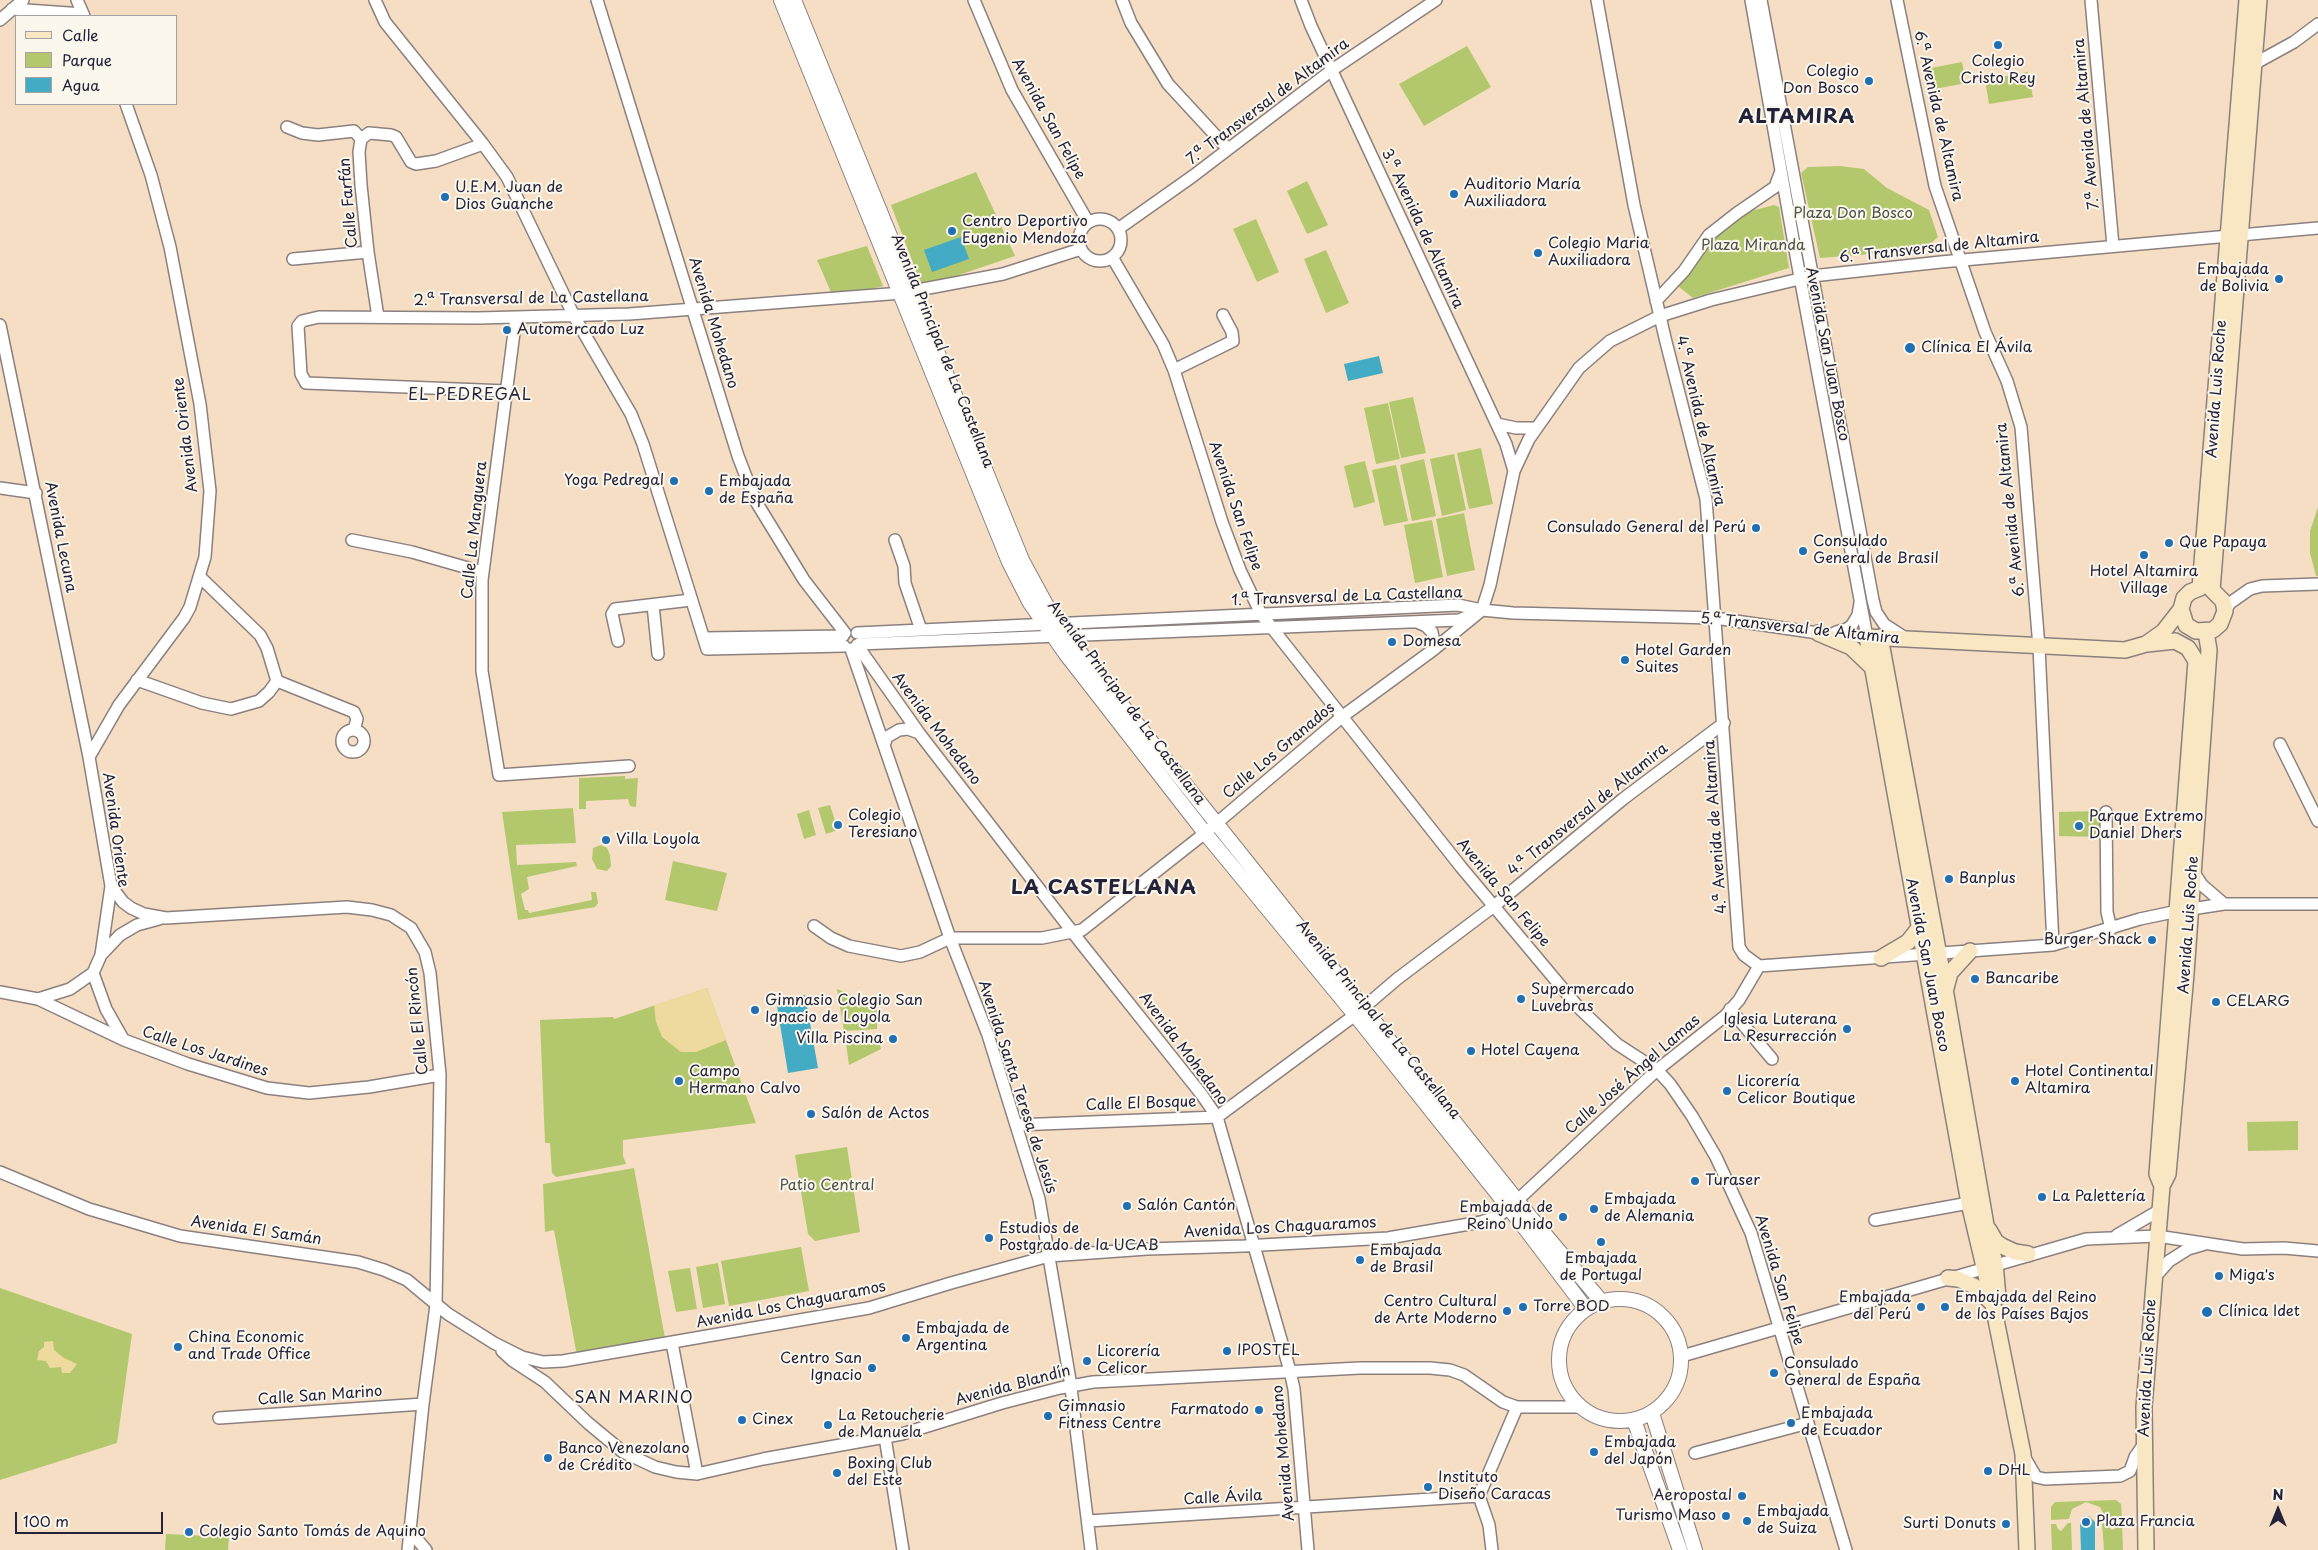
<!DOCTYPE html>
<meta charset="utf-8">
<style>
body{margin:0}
#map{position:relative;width:2318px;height:1550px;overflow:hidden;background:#f5dec3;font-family:"Playpen Sans",sans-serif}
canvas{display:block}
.legend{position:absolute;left:15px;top:15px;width:162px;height:90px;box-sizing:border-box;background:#fbf7ec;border:1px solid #a4a2a5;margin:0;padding:6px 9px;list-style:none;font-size:15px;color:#22223b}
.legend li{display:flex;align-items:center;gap:10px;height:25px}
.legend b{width:25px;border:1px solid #a4a2a5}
.north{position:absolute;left:2253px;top:1485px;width:50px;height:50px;-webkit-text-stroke:4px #fbf7ec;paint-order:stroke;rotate:0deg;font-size:14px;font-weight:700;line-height:20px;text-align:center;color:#22223b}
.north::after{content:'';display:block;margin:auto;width:18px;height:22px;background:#22223b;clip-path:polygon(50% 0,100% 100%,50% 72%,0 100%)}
.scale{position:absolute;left:15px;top:1512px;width:148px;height:22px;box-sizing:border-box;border:2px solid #22223b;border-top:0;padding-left:6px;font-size:15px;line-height:18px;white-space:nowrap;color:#22223b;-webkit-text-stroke:4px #fbf7ec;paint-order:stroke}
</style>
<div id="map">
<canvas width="2318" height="1550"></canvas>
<ul class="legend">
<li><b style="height:6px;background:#f9e7c3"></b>Calle</li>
<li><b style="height:14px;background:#b3c86c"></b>Parque</li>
<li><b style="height:14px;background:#44abc4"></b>Agua</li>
</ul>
<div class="north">N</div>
<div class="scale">100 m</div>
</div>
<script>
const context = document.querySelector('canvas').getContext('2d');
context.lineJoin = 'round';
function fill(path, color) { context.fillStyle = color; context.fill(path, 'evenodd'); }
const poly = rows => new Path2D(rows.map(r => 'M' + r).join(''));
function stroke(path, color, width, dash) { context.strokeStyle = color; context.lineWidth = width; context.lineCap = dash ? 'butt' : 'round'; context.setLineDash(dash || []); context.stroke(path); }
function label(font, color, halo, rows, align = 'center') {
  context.font = font + ' "Playpen Sans",sans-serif'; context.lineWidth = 4; context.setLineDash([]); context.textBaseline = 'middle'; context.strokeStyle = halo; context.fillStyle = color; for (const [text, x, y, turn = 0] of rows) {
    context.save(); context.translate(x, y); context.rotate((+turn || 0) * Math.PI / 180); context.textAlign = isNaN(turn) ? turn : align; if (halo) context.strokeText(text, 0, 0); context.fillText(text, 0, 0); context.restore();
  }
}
fill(poly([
 [1467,46,1491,87,1424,126,1399,84],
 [1962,62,1966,83,1930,90,1926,69],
 [2028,72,2033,97,1989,104,1985,80],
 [1840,166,1864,169,1887,188,1929,210,1938,237,1923,250,1820,258,1801,173,1808,167],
 [976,172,1015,256,950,278,921,284,891,205],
 [1307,181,1328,225,1307,234,1287,191],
 [1774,205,1779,207,1789,268,1693,298,1678,286,1713,237,1743,213],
 [1256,219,1279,272,1257,282,1233,229],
 [867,246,883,286,834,299,817,260],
 [1326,250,1349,303,1326,313,1304,259],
 [1413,397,1426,453,1401,458,1389,402],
 [1388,403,1400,459,1376,464,1364,408],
 [1481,448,1493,504,1469,509,1457,453],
 [1454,454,1466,510,1442,516,1430,459],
 [1424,459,1436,516,1412,521,1400,465],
 [1365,461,1375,502,1354,508,1344,466],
 [1396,465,1408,521,1384,526,1372,470],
 [2318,507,2318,576,2316,576,2310,553,2310,531],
 [1464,513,1475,570,1447,576,1436,519],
 [1432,520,1443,577,1415,583,1404,525],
 [625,776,625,779,638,778,636,807,630,806,628,799,586,801,586,809,579,809,579,778],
 [830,805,838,830,826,834,818,808],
 [573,808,576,843,516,845,517,865,576,862,577,866,527,877,529,889,521,894,525,910,528,910,529,913,592,900,591,892,596,892,598,903,595,907,518,920,502,812],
 [809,810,816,835,804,839,797,814],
 [2099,811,2100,837,2059,836,2059,812],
 [601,845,607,848,610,855,611,866,607,871,597,869,592,859,593,848],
 [673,861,727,873,717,911,665,900],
 [707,988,756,1123,623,1140,623,1156,626,1164,556,1177,552,1173,550,1143,545,1143,540,1020,613,1017,614,1019],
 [837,989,877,1005,877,1029,844,1031],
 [878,1034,881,1049,849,1065,845,1036],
 [2298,1121,2298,1150,2248,1151,2247,1122],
 [847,1147,860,1232,815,1241,808,1234,795,1155],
 [634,1168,665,1338,577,1356,554,1230,545,1232,543,1184],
 [801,1247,809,1291,729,1306,721,1261],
 [718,1263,725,1304,703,1308,696,1267],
 [690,1268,697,1309,676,1312,668,1271],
 [0,1288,132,1334,117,1443,0,1480],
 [2116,1500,2121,1504,2122,1517,2105,1517,2100,1507,2086,1502,2072,1509,2069,1519,2051,1520,2051,1507,2055,1502],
 [2068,1523,2071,1523,2072,1550,2052,1550,2051,1524,2056,1524,2058,1529,2061,1531],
 [2102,1523,2105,1523,2112,1530,2116,1528,2117,1523,2122,1523,2123,1550,2104,1550],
 [166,1534,229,1537,228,1550,165,1550]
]), '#b3c86c');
fill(poly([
 [707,988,726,1040,696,1052,681,1052,662,1037,656,1022,654,1005],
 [53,1341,54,1350,64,1358,77,1364,70,1373,62,1373,61,1367,50,1368,46,1361,37,1360,39,1351,44,1347,44,1342]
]), '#eeda9e');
fill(poly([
 [961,237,969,259,932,272,924,250],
 [1379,356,1383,373,1348,381,1344,364],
 [805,995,818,1068,788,1073,776,1000],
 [2084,1516,2089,1516,2095,1522,2095,1550,2081,1550,2080,1522]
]), '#44abc4');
const minor = poly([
 [77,0,84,16],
 [375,0,385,22,483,144,507,177,574,316,631,414,643,444,707,649,844,646],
 [597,0,738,456,755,500,804,580,845,633],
 [974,0,1012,90,1088,222],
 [1122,0,1131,23,1168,84,1228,149],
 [1301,0,1311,26,1506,444,1514,471],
 [1597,0,1634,205,1666,342,1706,499,1739,947,1744,955,1759,966],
 [1761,0,1873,600,1876,612,1884,624,1904,637],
 [1897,0,1935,186,1985,332,2007,381,2021,427,2039,647,2053,945],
 [2091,0,2113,246],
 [12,9,83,14],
 [0,20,23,0],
 [2254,64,2294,42,2318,24],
 [287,127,302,133,318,135,354,131,361,139],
 '1079 240a21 21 0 1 1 42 0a21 21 0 1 1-42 0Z',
 [1118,229,1193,176,1332,70,1436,0],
 [1112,257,1163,344,1174,370,1222,522,1240,570,1261,614,1461,867,1579,1008,1617,1044,1657,1070,1670,1084,1692,1116,1716,1157,1751,1233,1846,1550],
 [293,259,368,252],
 [1656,301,1684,271,1709,235,1737,213,1775,187,1781,171],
 [378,317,368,252,361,185,359,152,361,139,369,133,391,135,396,137,411,162,416,164,436,161,483,144],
 [516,317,482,580,482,671,499,775,629,766],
 [0,325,89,757,111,886,101,955,93,973,70,989,38,999],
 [1174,370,1233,341,1232,332,1223,315],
 [506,391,306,383,301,374,298,326,302,321,319,317,478,318,629,314,902,293,1003,274,1081,249],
 [1497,424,1516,428,1536,428],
 [0,488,36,493],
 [352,540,412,552,482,572],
 [895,540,904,566,905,583,921,630],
 [653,605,658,654],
 [1482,610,1490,585,1514,471,1529,439,1579,368,1610,341,1660,316,1711,300,1812,276,1941,262,2318,228],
 [2225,611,2230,603,2250,589,2262,586,2318,584],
 [1417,622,1426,626,1432,632,1434,642,1433,650],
 [1836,632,1847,629,1852,625,1858,615,1860,603],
 [857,633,1458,605,1482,610,1513,613,1715,618,1818,633,1867,637,1797,261,1751,0],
 [704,638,843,636],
 [618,641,612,614,615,609,691,600],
 [859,644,1459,620,1472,615],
 [857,645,919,733,1081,943,1202,1095,1217,1117,1290,1371,1294,1389,1308,1550],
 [851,649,950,938,988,1035,1039,1199,1070,1380,1091,1550],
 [137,680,202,703,231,709,259,701,269,692,277,681,267,648,260,635,200,577],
 [277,681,354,712,357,719,354,730],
 '342 741a11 11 0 1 1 22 0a11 11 0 1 1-22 0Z',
 [2280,744,2318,821],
 [884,745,887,737,899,730,908,729,919,733],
 [89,757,119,705,184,618,190,607,205,557,210,491,200,404,170,247,151,175,126,104],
 [2106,812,2107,912,2111,929],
 [2193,871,2202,885,2224,904],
 [111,886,123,902,131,908,144,914,166,918,347,907,372,910,391,915,411,928,425,952,430,973,440,1075,436,1305,423,1404,408,1550],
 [814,926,831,938,849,946,901,956,920,952,950,938,1042,938,1082,930,1205,833,1343,716,1433,650,1482,610],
 [101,955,120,935,137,925,159,919],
 [1759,966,2053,945,2140,919,2178,911,2224,904,2318,904],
 [93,973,106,1009,123,1039],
 [0,992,38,999,124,1040,188,1064,267,1088,309,1093,369,1087,440,1075],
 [1730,1009,1772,1059],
 [1016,1125,1217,1117,1355,1015,1397,979,1494,906,1623,799,1724,723],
 [0,1172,89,1209,180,1236,358,1262,384,1270,407,1280,448,1314,494,1343,522,1357,543,1362,563,1361,869,1308,951,1283,1049,1256,1147,1249,1244,1246,1388,1238,1481,1222,1498,1216,1508,1209,1657,1070,1725,1016,1739,1000,1759,966],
 [1875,1220,1969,1203],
 [2117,1235,2160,1210],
 [2153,1279,2169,1261,2188,1249,2202,1245],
 [672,1343,697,1474],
 [502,1351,513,1361,545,1382,588,1423,623,1452,655,1467,676,1472,697,1474,763,1459,902,1434,1002,1403,1060,1388,1093,1382,1360,1368,1430,1368,1450,1370,1464,1375,1503,1402,1517,1407,1579,1407],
 [1682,1356,2086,1239,2157,1236,2243,1249,2284,1248,2318,1251],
 [219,1418,423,1404],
 [885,1437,903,1550],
 [1695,1453,1808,1423],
 [2025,1458,2036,1477,2045,1479,2120,1476,2130,1471,2135,1457,2144,1444],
 [1088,1521,1479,1496],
 [410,1531,426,1550],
 [1492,1550,1489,1525,1479,1496,1517,1407]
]);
const tertiary = poly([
 [781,0,1009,562,1030,603,1065,653,1205,833,1355,1015,1524,1227,1586,1309],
 [794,0,1022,560,1055,621,1532,1219,1602,1302],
 '1559 1360a61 61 0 1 1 122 0a61 61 0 1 1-122 0Z',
 [1652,1413,1695,1550],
 [1634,1420,1680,1550]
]);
const secondary = poly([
 [2247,0,2200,588,2190,592,2184,598,2181,609,2186,625,2196,631,2213,630,2220,624,2225,611,2223,601,2212,590,2259,0],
 [1818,633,1851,647,1872,667],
 [1880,637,1941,966,1986,1225,1995,1264,1998,1297],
 [1881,958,1908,942,1919,928],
 [1946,988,1950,973,1970,951],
 [2162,1186,2168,1174,2186,974,2209,650,2206,632],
 [1989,1230,1996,1242,2002,1246,2015,1252,2028,1254],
 [1948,1278,1958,1279,1974,1286,1991,1302],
 [2027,1550,2023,1454,1993,1305,1969,1203,1867,637,2125,650,2146,644,2163,632,2181,609],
 [2146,1550,2144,1407,2162,1186,2157,1174,2196,661,2188,648,2175,641,2147,644]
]);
stroke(minor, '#8c807f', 14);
stroke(tertiary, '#8c807f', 16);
stroke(secondary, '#8c807f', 18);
stroke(minor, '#fff', 11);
stroke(tertiary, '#fff', 14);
stroke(secondary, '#f9e7c3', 15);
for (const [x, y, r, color] of [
 [1998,45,5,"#1f6fb2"],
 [1869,81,5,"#1f6fb2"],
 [1454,194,5,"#1f6fb2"],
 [445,197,5,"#1f6fb2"],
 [952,231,5,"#1f6fb2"],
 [1538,253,5,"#1f6fb2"],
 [2279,279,5,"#1f6fb2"],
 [507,330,5,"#1f6fb2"],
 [1910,348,6,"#1f6fb2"],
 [674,481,5,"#1f6fb2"],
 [709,491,5,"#1f6fb2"],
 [1756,528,5,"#1f6fb2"],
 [2169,543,5,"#1f6fb2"],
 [1803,551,5,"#1f6fb2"],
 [2144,555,5,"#1f6fb2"],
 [1392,642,5,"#1f6fb2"],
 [1625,660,5,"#1f6fb2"],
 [838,825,5,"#1f6fb2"],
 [2079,826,5,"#1f6fb2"],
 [606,840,5,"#1f6fb2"],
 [1949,879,5,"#1f6fb2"],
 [2152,940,5,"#1f6fb2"],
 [1975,979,5,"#1f6fb2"],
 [1521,999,5,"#1f6fb2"],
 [2216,1002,5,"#1f6fb2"],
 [755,1010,5,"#1f6fb2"],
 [1847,1029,5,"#1f6fb2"],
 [893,1039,5,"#1f6fb2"],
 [1471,1051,5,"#1f6fb2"],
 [679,1081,5,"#1f6fb2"],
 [2015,1081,5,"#1f6fb2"],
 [1727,1091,5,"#1f6fb2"],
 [811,1114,5,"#1f6fb2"],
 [1695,1181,5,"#1f6fb2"],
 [2042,1197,5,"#1f6fb2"],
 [1127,1206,5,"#1f6fb2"],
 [1594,1209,5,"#1f6fb2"],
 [1563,1217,5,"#1f6fb2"],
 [989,1238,5,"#1f6fb2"],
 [1601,1242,5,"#1f6fb2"],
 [1360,1260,5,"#1f6fb2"],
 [2219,1276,5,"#1f6fb2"],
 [1523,1307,5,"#1f6fb2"],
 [1921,1307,5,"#1f6fb2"],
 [1945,1307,5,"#1f6fb2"],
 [1507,1311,5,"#1f6fb2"],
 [2207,1312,6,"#1f6fb2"],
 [906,1338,5,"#1f6fb2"],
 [178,1347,5,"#1f6fb2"],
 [1227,1351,5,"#1f6fb2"],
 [1087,1361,5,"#1f6fb2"],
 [872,1368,5,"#1f6fb2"],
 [1774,1373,5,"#1f6fb2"],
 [1259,1410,5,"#1f6fb2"],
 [1048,1416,5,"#1f6fb2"],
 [742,1420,5,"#1f6fb2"],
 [1791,1423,5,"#1f6fb2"],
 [828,1425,5,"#1f6fb2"],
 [1594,1452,5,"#1f6fb2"],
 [548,1458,5,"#1f6fb2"],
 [1988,1471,5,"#1f6fb2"],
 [837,1473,5,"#1f6fb2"],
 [1428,1487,5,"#1f6fb2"],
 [1742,1496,5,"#1f6fb2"],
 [1726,1516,5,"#1f6fb2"],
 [1747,1521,5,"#1f6fb2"],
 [2086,1522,5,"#1f6fb2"],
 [2006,1524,5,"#1f6fb2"],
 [189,1532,5,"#1f6fb2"]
]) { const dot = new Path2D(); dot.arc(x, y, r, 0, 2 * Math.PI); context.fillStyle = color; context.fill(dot); stroke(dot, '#fbf7ec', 2); }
label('15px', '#22223b', '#fbf7ec', [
 ["Colegio",1998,62,"center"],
 ["Cristo Rey",1998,79,"center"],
 ["Colegio",1859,72,"right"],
 ["Don Bosco",1859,89,"right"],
 ["Auditorio María",1464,185],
 ["Auxiliadora",1464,202],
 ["U.E.M. Juan de",455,188],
 ["Dios Guanche",455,205],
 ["Centro Deportivo",962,222],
 ["Eugenio Mendoza",962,239],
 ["Colegio Maria",1548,244],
 ["Auxiliadora",1548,261],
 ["Embajada",2269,270,"right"],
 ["de Bolivia",2269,287,"right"],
 ["Automercado Luz",517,330],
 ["Clínica El Ávila",1921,348],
 ["Yoga Pedregal",664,481,"right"],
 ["Embajada",719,482],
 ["de España",719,499],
 ["Consulado General del Perú",1746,528,"right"],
 ["Consulado",1813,542],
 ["General de Brasil",1813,559],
 ["Que Papaya",2179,543],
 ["Hotel Altamira",2144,572,"center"],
 ["Village",2144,589,"center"],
 ["Domesa",1402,642],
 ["Hotel Garden",1635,651],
 ["Suites",1635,668],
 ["Colegio",848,816],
 ["Teresiano",848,833],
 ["Parque Extremo",2089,817],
 ["Daniel Dhers",2089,834],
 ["Villa Loyola",616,840],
 ["Banplus",1959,879],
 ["Burger Shack",2142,940,"right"],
 ["Bancaribe",1985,979],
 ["Supermercado",1531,990],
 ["Luvebras",1531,1007],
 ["Gimnasio Colegio San",765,1001],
 ["Ignacio de Loyola",765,1018],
 ["CELARG",2226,1002],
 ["Iglesia Luterana",1837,1020,"right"],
 ["La Resurrección",1837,1037,"right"],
 ["Villa Piscina",883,1039,"right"],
 ["Hotel Cayena",1481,1051],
 ["Campo",689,1072],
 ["Hermano Calvo",689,1089],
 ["Hotel Continental",2025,1072],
 ["Altamira",2025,1089],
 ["Licorería",1737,1082],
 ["Celicor Boutique",1737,1099],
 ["Salón de Actos",821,1114],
 ["Turaser",1705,1181],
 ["La Palettería",2052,1197],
 ["Embajada",1604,1200],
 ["de Alemania",1604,1217],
 ["Salón Cantón",1137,1206],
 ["Embajada de",1553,1208,"right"],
 ["Reino Unido",1553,1225,"right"],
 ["Estudios de",999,1229],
 ["Postgrado de la UCAB",999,1246],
 ["Embajada",1370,1251],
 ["de Brasil",1370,1268],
 ["Embajada",1601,1259,"center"],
 ["de Portugal",1601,1276,"center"],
 ["Miga's",2229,1276],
 ["Embajada",1911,1298,"right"],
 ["del Perú",1911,1315,"right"],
 ["Embajada del Reino",1955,1298],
 ["de los Países Bajos",1955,1315],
 ["Centro Cultural",1497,1302,"right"],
 ["de Arte Moderno",1497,1319,"right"],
 ["Torre BOD",1533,1307],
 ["Clínica Idet",2218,1312],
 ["Embajada de",916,1329],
 ["Argentina",916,1346],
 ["China Economic",188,1338],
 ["and Trade Office",188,1355],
 ["IPOSTEL",1237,1351],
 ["Licorería",1097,1352],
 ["Celicor",1097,1369],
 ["Centro San",862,1359,"right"],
 ["Ignacio",862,1376,"right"],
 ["Consulado",1784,1364],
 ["General de España",1784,1381],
 ["Gimnasio",1058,1407],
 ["Fitness Centre",1058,1424],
 ["Farmatodo",1249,1410,"right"],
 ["Embajada",1801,1414],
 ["de Ecuador",1801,1431],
 ["La Retoucherie",838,1416],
 ["de Manuela",838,1433],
 ["Cinex",752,1420],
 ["Embajada",1604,1443],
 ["del Japón",1604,1460],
 ["Banco Venezolano",558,1449],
 ["de Crédito",558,1466],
 ["Boxing Club",847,1464],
 ["del Este",847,1481],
 ["DHL",1998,1471],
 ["Instituto",1438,1478],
 ["Diseño Caracas",1438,1495],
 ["Aeropostal",1732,1496,"right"],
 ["Embajada",1757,1512],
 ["de Suiza",1757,1529],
 ["Turismo Maso",1716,1516,"right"],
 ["Plaza Francia",2096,1522],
 ["Surti Donuts",1996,1524,"right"],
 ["Colegio Santo Tomás de Aquino",199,1532]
], 'left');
label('15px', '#22223b', '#fbf7ec', [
 ["7.ª Transversal de Altamira",1268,102,-37],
 ["6.ª Avenida de Altamira",1938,116,77],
 ["Avenida San Felipe",1048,119,61],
 ["7.ª Avenida de Altamira",2087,124,-95],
 ["Calle Farfán",349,203,-95],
 ["3.ª Avenida de Altamira",1422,229,65],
 ["6.ª Transversal de Altamira",1939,248,-6],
 ["2.ª Transversal de La Castellana",531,299,-1],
 ["Avenida Mohedano",713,323,73],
 ["Avenida Principal de La Castellana",942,351,68],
 ["Avenida San Juan Bosco",1827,354,79],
 ["Avenida Luis Roche",2217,389,-86],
 ["4.ª Avenida de Altamira",1700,421,77],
 ["Avenida Oriente",186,435,-97],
 ["Avenida San Felipe",1235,506,71],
 ["6.ª Avenida de Altamira",2011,510,-96],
 ["Calle La Manguera",475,530,-84],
 ["Avenida Lecuna",60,537,79],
 ["1.ª Transversal de La Castellana",1347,597,-2],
 ["5.ª Transversal de Altamira",1800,629,6],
 ["Avenida Principal de La Castellana",1126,703,53],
 ["Avenida Mohedano",936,729,53],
 ["Calle Los Granados",1279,751,-40],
 ["4.ª Transversal de Altamira",1588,810,-39],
 ["4.ª Avenida de Altamira",1716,827,-94],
 ["Avenida Oriente",115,830,82],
 ["Avenida San Felipe",1503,893,50],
 ["Avenida Luis Roche",2189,925,-86],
 ["Avenida San Juan Bosco",1927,965,79],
 ["Avenida Principal de La Castellana",1378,1020,51],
 ["Calle El Rincón",418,1021,-96],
 ["Avenida Mohedano",1183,1049,53],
 ["Calle Los Jardines",205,1052,18],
 ["Calle José Ángel Lamas",1633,1075,-41],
 ["Avenida Santa Teresa de Jesús",1017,1087,72],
 ["Calle El Bosque",1141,1104,-2],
 ["Avenida Los Chaguaramos",1280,1228,-3],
 ["Avenida El Samán",256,1231,8],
 ["Avenida San Felipe",1779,1280,73],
 ["Avenida Los Chaguaramos",791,1305,-11],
 ["Avenida Luis Roche",2148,1368,-87],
 ["Avenida Blandín",1013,1386,-15],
 ["Calle San Marino",320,1396,-4],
 ["Avenida Mohedano",1284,1453,-95],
 ["Calle Ávila",1223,1498,-3]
]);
label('15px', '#4e544a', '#fbf7ec', [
 ["Plaza Don Bosco",1853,214],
 ["Plaza Miranda",1753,246],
 ["Patio Central",827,1186]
]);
context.letterSpacing = '1px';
label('16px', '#22223b', '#fbf7ec', [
 ["EL PEDREGAL",470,396],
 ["SAN MARINO",634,1399]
]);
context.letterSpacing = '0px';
context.letterSpacing = '1px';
label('bold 20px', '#22223b', '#fbf7ec', [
 ["ALTAMIRA",1797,117],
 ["LA CASTELLANA",1104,888]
]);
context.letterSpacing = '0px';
</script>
